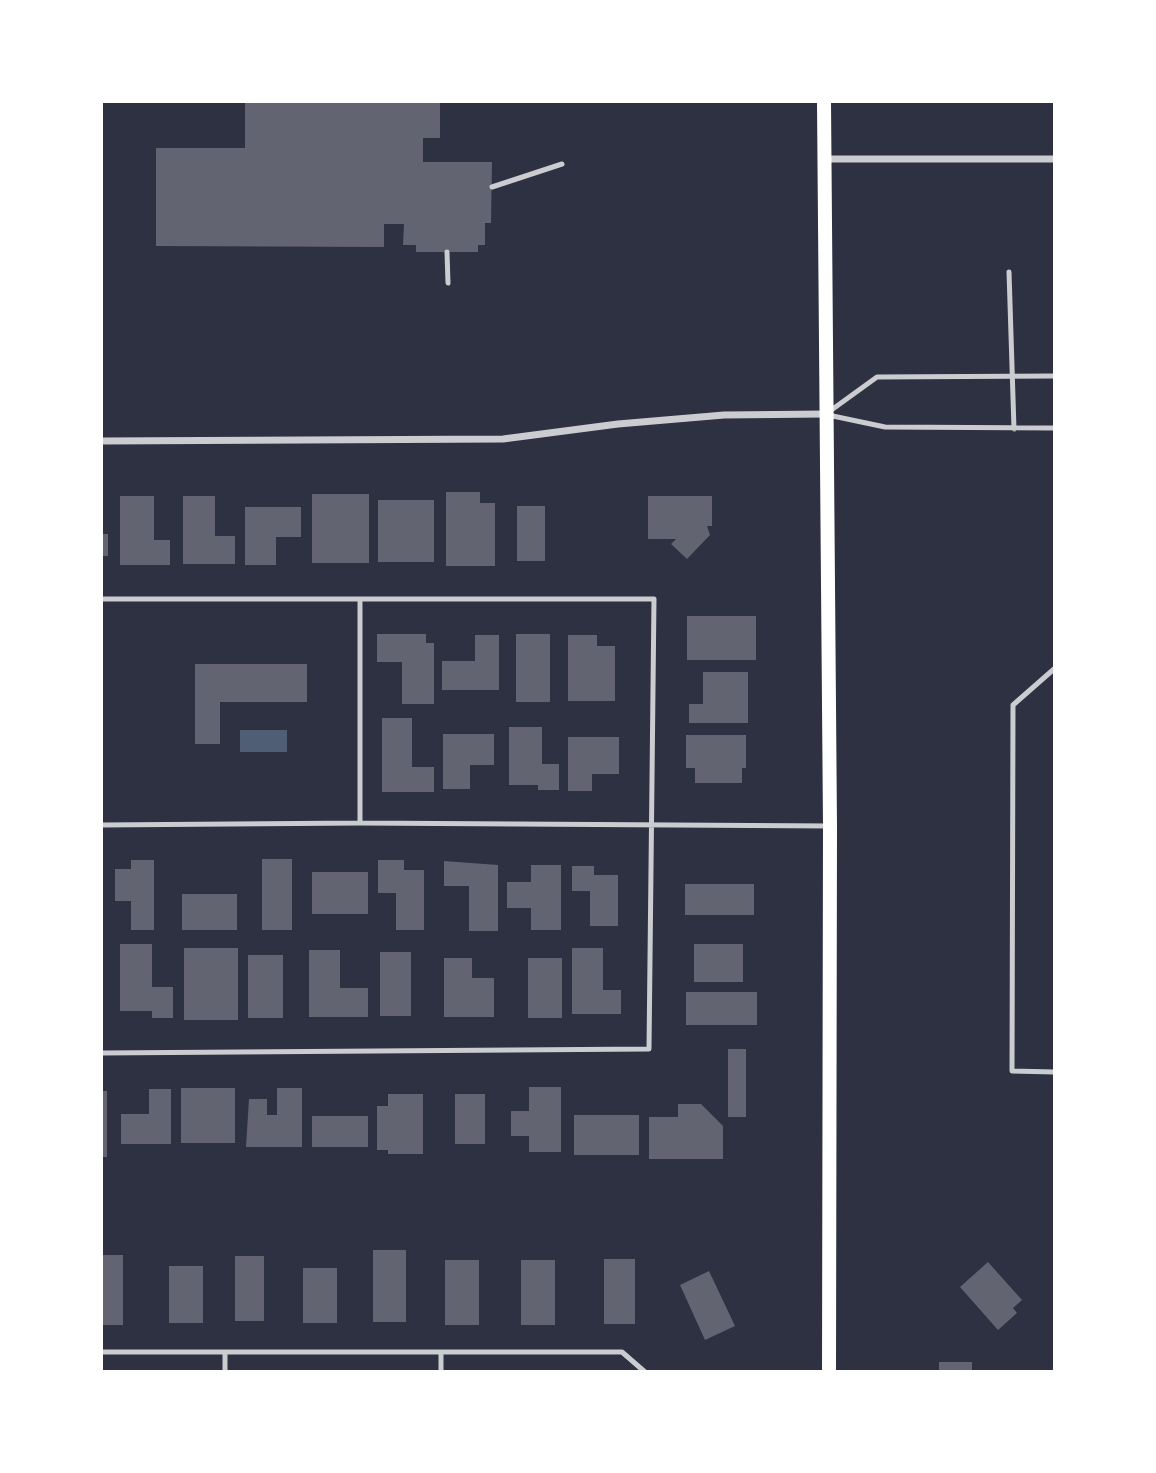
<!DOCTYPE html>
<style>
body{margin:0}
#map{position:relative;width:1156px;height:1473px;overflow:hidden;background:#2d3142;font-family:"Nunito Sans",sans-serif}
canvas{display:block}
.frame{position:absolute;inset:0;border:103px solid #fff;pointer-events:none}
</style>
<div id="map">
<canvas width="1156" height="1473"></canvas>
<div class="frame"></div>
</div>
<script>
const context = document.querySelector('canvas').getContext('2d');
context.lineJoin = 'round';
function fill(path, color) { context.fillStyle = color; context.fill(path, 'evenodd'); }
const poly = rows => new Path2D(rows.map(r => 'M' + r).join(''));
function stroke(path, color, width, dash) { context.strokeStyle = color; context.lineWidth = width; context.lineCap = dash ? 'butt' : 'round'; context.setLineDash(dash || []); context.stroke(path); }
fill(poly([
 [240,730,287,730,287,752,240,752]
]), '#4f5d75');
fill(poly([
 [245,102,440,102,440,138,423,138,423,162,492,162,491,223,485,223,485,245,478,245,478,252,416,252,416,245,403,245,404,224,384,224,384,247,156,246,156,148,245,148],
 [446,492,480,492,480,503,495,503,495,566,446,566],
 [312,494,369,494,369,563,312,563],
 [120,496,154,496,154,540,170,540,170,565,120,565],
 [183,496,215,496,215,536,235,536,235,564,183,564],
 [648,496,712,496,712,526,707,526,710,535,687,559,671,544,676,539,648,539],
 [378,500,434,500,434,562,378,562],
 [517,506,545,506,545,561,517,561],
 [245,507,301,507,301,537,276,537,276,565,245,565],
 [102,534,108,534,108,556,102,556],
 [687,616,756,616,756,660,687,660],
 [377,634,426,634,426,643,434,643,434,704,402,704,402,662,377,662],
 [516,634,550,634,550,702,516,702],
 [475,635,499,635,499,690,442,690,442,661,475,661],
 [568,635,597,635,597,646,615,646,615,701,568,701],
 [195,664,307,664,307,702,220,702,220,744,195,744],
 [703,672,748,672,748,723,689,723,689,704,703,704],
 [382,718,412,718,412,767,434,767,434,792,382,792],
 [509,727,542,727,542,764,559,764,559,790,538,790,538,785,509,785],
 [443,734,494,734,494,765,470,765,470,789,443,789],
 [686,735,746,735,746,768,742,768,742,783,695,783,695,768,686,768],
 [568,737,619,737,619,774,592,774,592,791,568,791],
 [262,859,292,859,292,930,262,930],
 [131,860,154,860,154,930,131,930,131,901,115,901,115,869,131,869],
 [378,860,404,860,404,870,424,870,424,930,396,930,396,893,378,893],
 [444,861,498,865,498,931,469,931,469,886,444,886],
 [531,865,561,865,561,930,531,930,531,908,507,908,507,882,531,882],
 [572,866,594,866,594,875,618,875,618,926,590,926,590,891,572,891],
 [312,872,368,872,368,914,312,914],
 [685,884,754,884,754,915,685,915],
 [182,894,237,894,237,930,182,930],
 [120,944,152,944,152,987,173,987,173,1018,152,1018,152,1011,120,1011],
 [694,944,743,944,743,982,694,982],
 [184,948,238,948,238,1020,184,1020],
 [572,948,603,948,603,990,621,990,621,1014,572,1014],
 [309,950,340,950,340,988,368,988,368,1017,309,1017],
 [380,952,411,952,411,1016,380,1016],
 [248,955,283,955,283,1018,248,1018],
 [444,958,472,958,472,978,494,978,494,1017,444,1017],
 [528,958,562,958,562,1018,528,1018],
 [686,992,757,992,757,1025,686,1025],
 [728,1049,746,1049,746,1117,728,1117],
 [529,1087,561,1087,561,1152,529,1152,529,1136,511,1136,511,1111,529,1111],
 [181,1088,235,1088,235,1143,181,1143],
 [277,1088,302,1088,302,1147,246,1147,249,1099,267,1099,267,1115,277,1115],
 [149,1089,171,1089,171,1144,121,1144,121,1114,149,1114],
 [102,1091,107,1091,107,1157,102,1157],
 [388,1094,423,1094,423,1154,388,1154,388,1150,377,1150,377,1106,388,1106],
 [455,1094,485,1094,485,1144,455,1144],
 [678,1104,701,1104,723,1126,723,1159,649,1159,649,1117,678,1117],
 [574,1115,639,1115,639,1155,574,1155],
 [312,1116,368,1116,368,1147,312,1147],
 [373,1250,406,1250,406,1322,373,1322],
 [102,1255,123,1255,123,1325,102,1325],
 [235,1256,264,1256,264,1321,235,1321],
 [604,1259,635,1259,635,1324,604,1324],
 [445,1260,479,1260,479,1325,445,1325],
 [521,1260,555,1260,555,1325,521,1325],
 [988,1262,1022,1300,1013,1308,1017,1313,998,1330,960,1287],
 [169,1266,203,1266,203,1323,169,1323],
 [303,1268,337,1268,337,1323,303,1323],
 [709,1271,735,1326,705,1340,680,1285],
 [939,1362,972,1362,972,1372,939,1372]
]), '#626471');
stroke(poly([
 [492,187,562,164],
 [447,252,448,283],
 [1009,272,1014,429],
 [830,411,877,377,1054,376],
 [828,415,885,427,1054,428],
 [102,599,654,599,649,1049,102,1053],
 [360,599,360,823],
 [1054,669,1013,705,1012,1071,1054,1072],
 [102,825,360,823,830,826],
 [102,1352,622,1352,645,1372],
 [225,1352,225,1372],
 [441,1352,441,1372]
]), '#caccd0', 5);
stroke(poly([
 [825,159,1054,159],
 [102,441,503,439,618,424,724,415,825,414]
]), '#caccd0', 7);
stroke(poly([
 [824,102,830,826,829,1372]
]), '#fff', 14);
</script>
